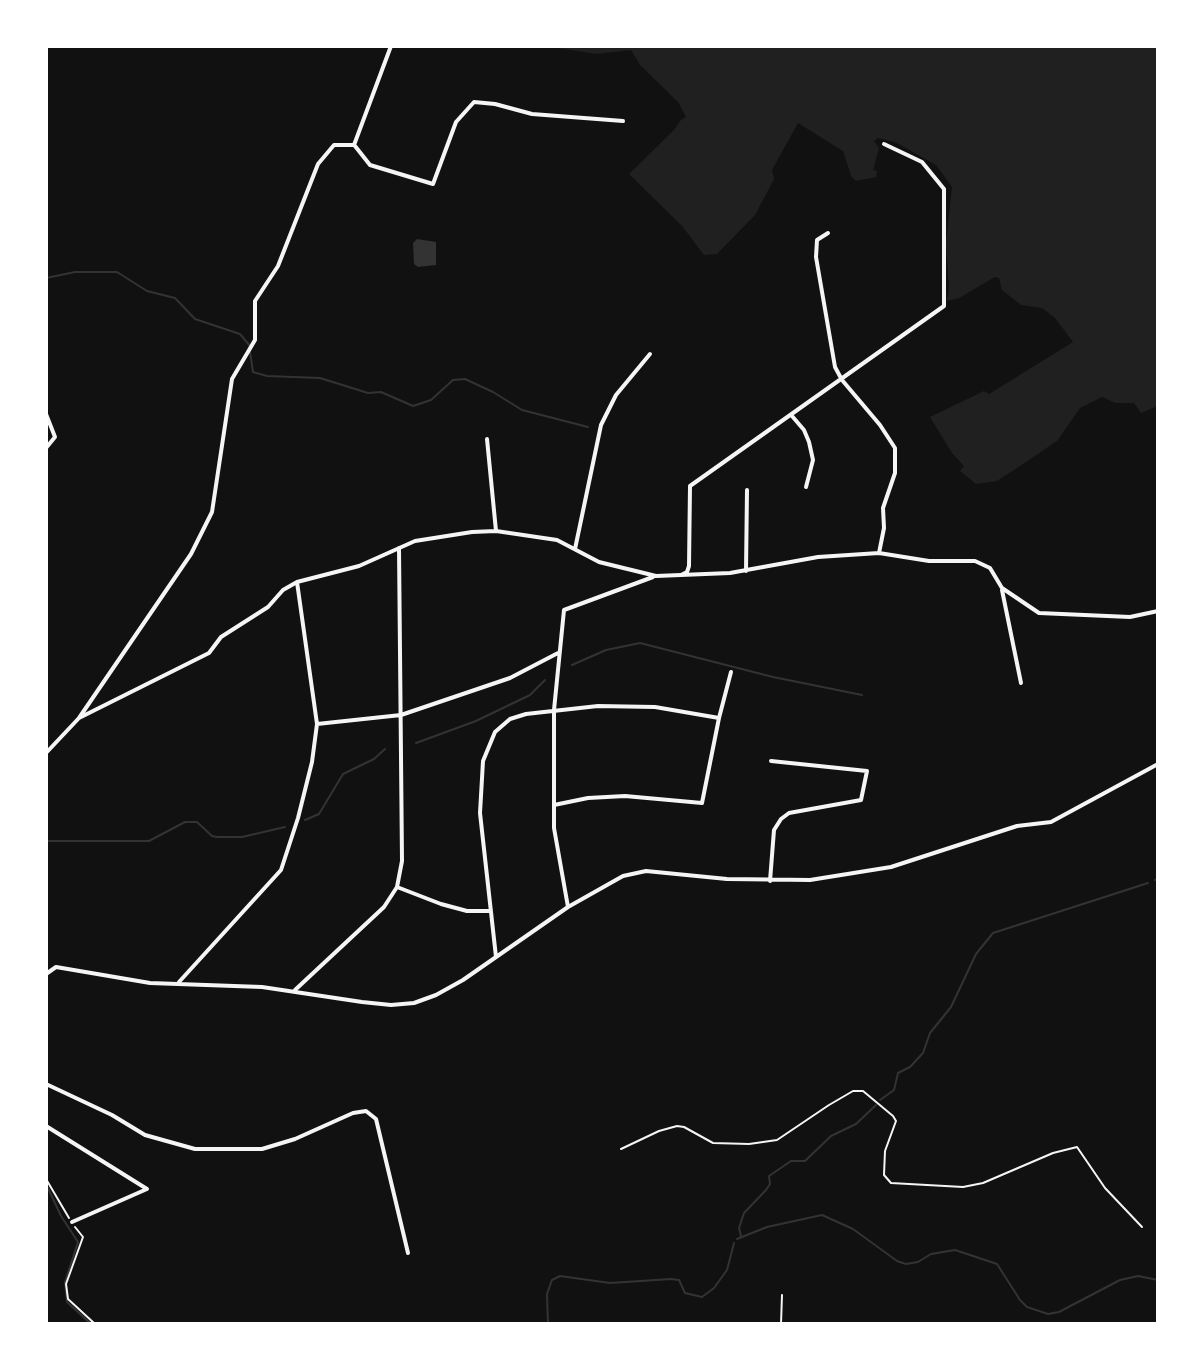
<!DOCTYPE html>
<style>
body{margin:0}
#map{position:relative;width:1204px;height:1370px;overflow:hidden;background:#111;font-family:"PT Sans",sans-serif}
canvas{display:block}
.frame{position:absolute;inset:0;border:48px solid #fff;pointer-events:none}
</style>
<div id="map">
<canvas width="1204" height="1370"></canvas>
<div class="frame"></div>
</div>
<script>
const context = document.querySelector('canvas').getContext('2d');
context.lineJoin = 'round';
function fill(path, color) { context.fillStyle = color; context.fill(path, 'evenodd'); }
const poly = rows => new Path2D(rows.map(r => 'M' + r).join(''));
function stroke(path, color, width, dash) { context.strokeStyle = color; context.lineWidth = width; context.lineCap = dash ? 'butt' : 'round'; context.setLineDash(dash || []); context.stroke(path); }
fill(poly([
 [544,46,1158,46,1158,406,1141,413,1134,403,1115,403,1102,397,1080,408,1057,441,1020,466,997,481,976,484,960,471,964,466,952,453,930,417,984,391,989,394,1073,342,1055,318,1042,308,1021,305,1002,290,999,278,995,277,959,298,947,301,949,287,946,243,952,187,936,165,897,143,878,138,874,141,879,148,873,170,877,171,876,177,856,181,851,176,843,151,798,123,772,170,774,179,755,215,717,254,704,255,682,226,629,174,674,130,681,120,686,117,678,102,640,65,631,50,597,54]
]), '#202020');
fill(poly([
 [417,239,436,242,436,265,418,267,414,264,413,243]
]), '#333');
stroke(poly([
 [46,278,75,272,117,272,147,291,175,298,195,319,240,334,250,346],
 [250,352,253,372,267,376,320,378,368,393,381,392,413,406,431,400,453,380,465,379,493,392,522,410,588,427],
 [572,665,606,650,640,643,773,677,862,695],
 [416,743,476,721,530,695,545,680],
 [305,820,319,814,343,774,374,759,385,749],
 [46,841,149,841,185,822,197,822,212,836,217,837,242,837,285,827],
 [1155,880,1158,879],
 [880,1100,894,1090,898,1073,910,1067,923,1053,930,1033,951,1007,976,954,993,933,1148,883],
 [46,1184,61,1216,78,1242,65,1282,67,1302,91,1324],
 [741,1236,739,1228,744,1213,766,1190,770,1184,769,1176,791,1161,805,1161,831,1136,856,1124,876,1105],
 [737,1239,767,1227,822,1215,853,1229,897,1261,906,1264,918,1262,931,1254,955,1250,997,1264,1020,1300,1027,1307,1048,1314,1059,1312,1120,1280,1138,1276,1158,1280],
 [548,1324,547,1294,552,1280,560,1276,610,1283,671,1279,679,1280,685,1293,702,1297,714,1288,727,1270,734,1243]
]), '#333', 2);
stroke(poly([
 [621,1149,659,1131,677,1126,684,1127,713,1143,749,1144,777,1140,829,1105,853,1091,863,1091,893,1116,896,1121,885,1151,884,1175,891,1183,963,1187,983,1183,1053,1153,1077,1147,1105,1188,1142,1227],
 [46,1179,69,1218],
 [75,1227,83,1237,66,1284,68,1299,95,1324],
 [781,1324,782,1295]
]), '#f5f5f5', 2);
stroke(poly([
 [355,146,370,165,433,184,456,122,474,102,495,104,532,114,623,121],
 [828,233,817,240,816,257,835,367,842,380,880,425,895,448,895,473,883,508,884,528,879,553],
 [46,414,55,437,46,448],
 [792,416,804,430,809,442,813,460,806,487],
 [487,439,496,531],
 [575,549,601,425,616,395,650,354],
 [746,571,747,490],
 [681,575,687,572,689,566,690,486,944,306,944,189,922,162,884,144],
 [1002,590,1021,683],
 [79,718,209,653,221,637,268,607,283,590,297,582,359,566,415,541,472,532,496,531,557,540,599,562,656,576,730,573,818,557,879,553,929,561,975,561,990,568,1002,588,1039,613,1130,617,1158,611],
 [317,724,401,715,510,678,558,653],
 [46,753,79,718,191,554,212,512,232,379,255,340,255,301,278,266,318,164,334,145,354,145,391,46],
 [554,805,588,798,625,796,702,803,719,718,731,672],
 [770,881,774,830,781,819,789,813,861,800,867,771,771,761],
 [397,887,441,904,467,911,490,911],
 [568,907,554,828,554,710,564,610,653,577],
 [496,957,480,813,483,761,495,732,510,719,526,714,598,706,655,707,719,718],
 [46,974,56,967,150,983,262,987,362,1002,391,1005,414,1003,436,995,463,980,568,907,623,876,646,871,727,879,810,880,891,867,1017,826,1051,822,1158,764],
 [179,982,281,870,298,818,312,762,317,724,297,582],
 [295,990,384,907,397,887,402,861,399,548],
 [46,1084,112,1115,145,1135,195,1149,262,1149,295,1139,353,1113,366,1111,376,1119,408,1253],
 [46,1126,147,1189,72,1222]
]), '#f5f5f5', 4);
</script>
